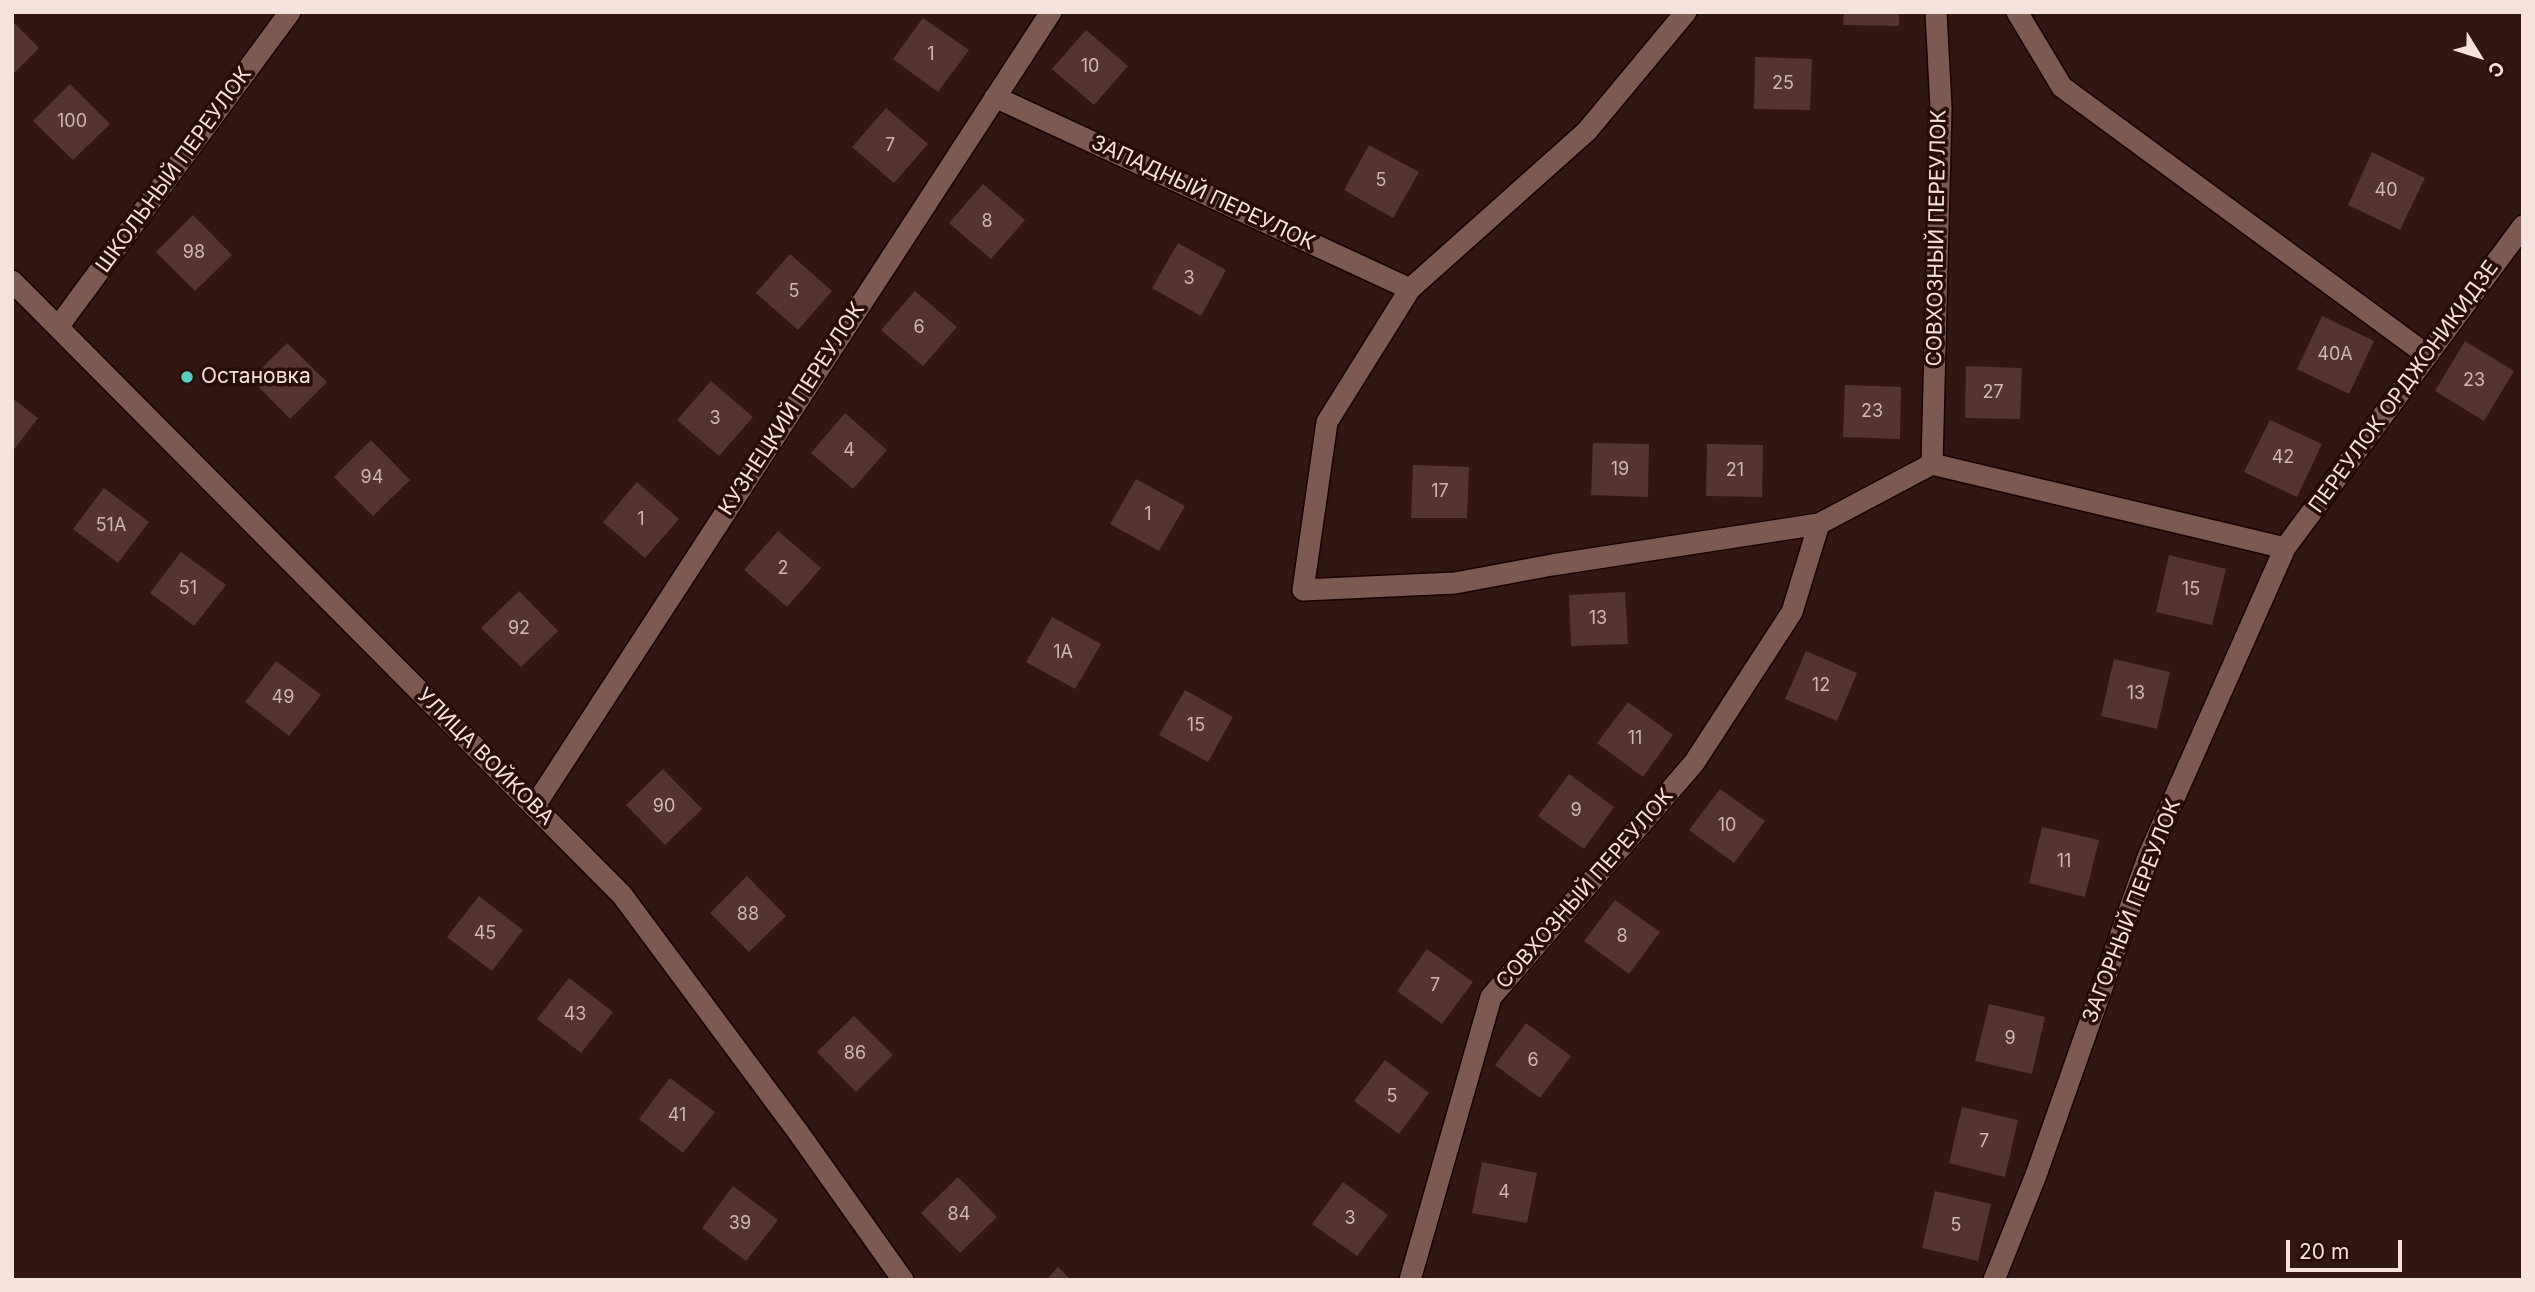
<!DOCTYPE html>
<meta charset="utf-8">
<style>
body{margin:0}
#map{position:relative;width:2535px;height:1292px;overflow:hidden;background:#321611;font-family:Inter,sans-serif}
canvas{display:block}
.frame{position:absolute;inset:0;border:14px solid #f6e1dd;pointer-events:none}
.north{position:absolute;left:2444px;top:21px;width:70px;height:70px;-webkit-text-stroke:5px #280d08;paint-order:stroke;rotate:128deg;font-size:19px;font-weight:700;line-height:28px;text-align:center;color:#f6e1dd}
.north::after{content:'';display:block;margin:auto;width:24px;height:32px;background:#f6e1dd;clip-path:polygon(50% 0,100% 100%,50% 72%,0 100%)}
.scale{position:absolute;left:2286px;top:1240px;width:116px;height:32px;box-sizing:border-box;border:4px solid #f6e1dd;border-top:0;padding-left:9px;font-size:21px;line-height:24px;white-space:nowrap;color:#f6e1dd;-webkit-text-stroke:5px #280d08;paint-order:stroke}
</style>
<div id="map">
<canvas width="2535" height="1292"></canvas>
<div class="frame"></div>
<div class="north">С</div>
<div class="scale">20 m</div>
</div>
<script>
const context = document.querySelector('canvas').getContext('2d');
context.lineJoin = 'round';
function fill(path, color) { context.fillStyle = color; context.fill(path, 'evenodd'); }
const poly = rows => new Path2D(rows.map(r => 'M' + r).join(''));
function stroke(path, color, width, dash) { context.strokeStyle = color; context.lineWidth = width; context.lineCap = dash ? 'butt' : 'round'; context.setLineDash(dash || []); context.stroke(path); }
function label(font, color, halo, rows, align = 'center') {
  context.font = font + ' Inter,sans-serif'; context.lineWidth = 7; context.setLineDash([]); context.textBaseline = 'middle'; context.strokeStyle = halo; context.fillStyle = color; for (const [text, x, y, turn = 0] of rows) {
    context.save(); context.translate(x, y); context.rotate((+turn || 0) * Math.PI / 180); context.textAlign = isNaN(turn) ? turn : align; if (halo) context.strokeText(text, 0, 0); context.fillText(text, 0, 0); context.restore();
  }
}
fill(poly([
 [1844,12,1899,12,1899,26,1843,25],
 [923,18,969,50,938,92,893,59],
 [12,21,39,48,12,75],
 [1086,30,1128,66,1094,105,1052,69],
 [1755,57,1812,59,1810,110,1754,109],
 [70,84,110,124,73,160,33,121],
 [886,108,928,144,894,183,852,147],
 [1369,145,1419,172,1393,218,1344,190],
 [2372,152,2425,178,2400,230,2348,205],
 [983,184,1025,220,991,259,949,223],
 [193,215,232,255,195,291,156,252],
 [1178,243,1226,270,1201,316,1152,288],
 [790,254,832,291,798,330,756,293],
 [915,291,957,327,923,366,881,330],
 [2322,316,2374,341,2349,394,2297,369],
 [2465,341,2514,371,2484,421,2435,391],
 [287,343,327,382,290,419,251,379],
 [1966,366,2022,368,2020,419,1965,418],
 [711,381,753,417,719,456,677,420],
 [1845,385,1901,387,1900,439,1843,437],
 [12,398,38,418,12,452],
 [845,413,887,450,853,489,811,453],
 [2270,420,2322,444,2297,497,2244,472],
 [371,440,410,480,373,516,334,477],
 [1593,443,1649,444,1648,497,1591,495],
 [1707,444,1763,445,1762,497,1706,496],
 [1413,465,1469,467,1467,518,1411,518],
 [1136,479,1185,506,1159,551,1110,524],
 [637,482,679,519,645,558,603,522],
 [104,488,149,522,118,563,73,529],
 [778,531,821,568,787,607,744,570],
 [181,552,226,585,194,626,150,593],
 [2169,555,2226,569,2212,625,2156,612],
 [519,591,558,631,521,667,481,628],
 [1625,592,1628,644,1571,646,1569,595],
 [1052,617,1101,644,1075,689,1026,662],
 [1806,651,1857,673,1837,721,1785,699],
 [2114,659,2170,672,2157,729,2101,716],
 [276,661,321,695,289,736,245,702],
 [1185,690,1233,717,1208,762,1159,735],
 [1628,702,1673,735,1643,777,1597,743],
 [663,769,702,809,665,845,626,805],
 [1569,774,1614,807,1584,849,1538,816],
 [1720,789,1765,821,1734,863,1689,830],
 [2042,827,2099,840,2085,897,2029,883],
 [747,876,786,916,749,952,710,913],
 [479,896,523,930,492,971,447,937],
 [1615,900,1660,932,1629,974,1584,941],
 [1427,949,1473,982,1442,1024,1397,991],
 [569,978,613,1012,581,1053,537,1019],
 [1989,1004,2045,1017,2032,1074,1975,1061],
 [854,1016,893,1055,856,1092,817,1052],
 [1526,1023,1571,1056,1540,1098,1495,1065],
 [1385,1060,1429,1093,1399,1134,1354,1101],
 [670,1078,715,1112,683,1153,639,1119],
 [1962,1107,2018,1120,2005,1177,1949,1163],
 [1482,1162,1537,1173,1527,1223,1472,1213],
 [958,1177,997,1217,960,1253,921,1213],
 [1343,1182,1388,1215,1357,1256,1312,1224],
 [733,1186,778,1220,746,1261,702,1228],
 [1935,1191,1991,1204,1978,1261,1922,1248],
 [1058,1267,1071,1280,1046,1280]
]), '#54342e');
const minor = poly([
 [2017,12,2062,87,2427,355],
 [995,97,1410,289,1587,131,1686,12],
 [12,281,622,895,798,1132,903,1280],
 [1410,289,1327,422,1303,590,1455,583,1552,565,1819,524,1932,464,2285,548],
 [58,327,290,12],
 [1932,464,1941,108,1936,12],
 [534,807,1051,12],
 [1410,1280,1491,997,1694,763,1792,612,1819,524],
 [1994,1280,2036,1175,2148,857,2285,548,2523,226]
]);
stroke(minor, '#190201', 24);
stroke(minor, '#7c5a52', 21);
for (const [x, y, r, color] of [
 [187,377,7,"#59cebf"]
]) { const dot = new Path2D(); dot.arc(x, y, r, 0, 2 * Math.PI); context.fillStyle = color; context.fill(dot); stroke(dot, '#280d08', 2.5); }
label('18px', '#ceb6b1', null, [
 ["1",931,55],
 ["10",1090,67],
 ["25",1783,84],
 ["100",72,122],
 ["7",890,146],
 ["5",1381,181],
 ["40",2386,191],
 ["8",987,222],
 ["98",194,253],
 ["3",1189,279],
 ["5",794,292],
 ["6",919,328],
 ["40А",2335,355],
 ["23",2474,381],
 ["27",1993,393],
 ["23",1872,412],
 ["3",715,419],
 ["4",849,451],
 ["42",2283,458],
 ["19",1620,470],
 ["21",1735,471],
 ["94",372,478],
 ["17",1440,492],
 ["1",1148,515],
 ["1",641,520],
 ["51А",111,526],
 ["2",783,569],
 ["51",188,589],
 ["15",2191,590],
 ["13",1598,619],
 ["92",519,629],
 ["1А",1063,653],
 ["12",1821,686],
 ["13",2136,694],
 ["49",283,698],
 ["15",1196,726],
 ["11",1635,739],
 ["90",664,807],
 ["9",1576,811],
 ["10",1727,826],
 ["11",2064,862],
 ["88",748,915],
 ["45",485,934],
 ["8",1622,937],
 ["7",1435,986],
 ["43",575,1015],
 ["9",2010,1039],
 ["86",855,1054],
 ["6",1533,1061],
 ["5",1392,1097],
 ["41",677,1116],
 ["7",1984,1142],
 ["4",1504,1193],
 ["84",959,1215],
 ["3",1350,1219],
 ["39",740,1224],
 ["5",1956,1226]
]);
label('21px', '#f6e1dd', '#280d08', [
 ["ШКОЛЬНЫЙ ПЕРЕУЛОК",174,170,-54],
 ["ЗАПАДНЫЙ ПЕРЕУЛОК",1203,193,25],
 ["СОВХОЗНЫЙ ПЕРЕУЛОК",1937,238,-89],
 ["ПЕРЕУЛОК ОРДЖОНИКИДЗЕ",2404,387,-54],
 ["КУЗНЕЦКИЙ ПЕРЕУЛОК",792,409,-57],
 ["УЛИЦА ВОЙКОВА",485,757,45],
 ["СОВХОЗНЫЙ ПЕРЕУЛОК",1585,889,-49],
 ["ЗАГОРНЫЙ ПЕРЕУЛОК",2132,911,-69]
]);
label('21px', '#f6e1dd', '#280d08', [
 ["Остановка",201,377]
], 'left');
</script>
